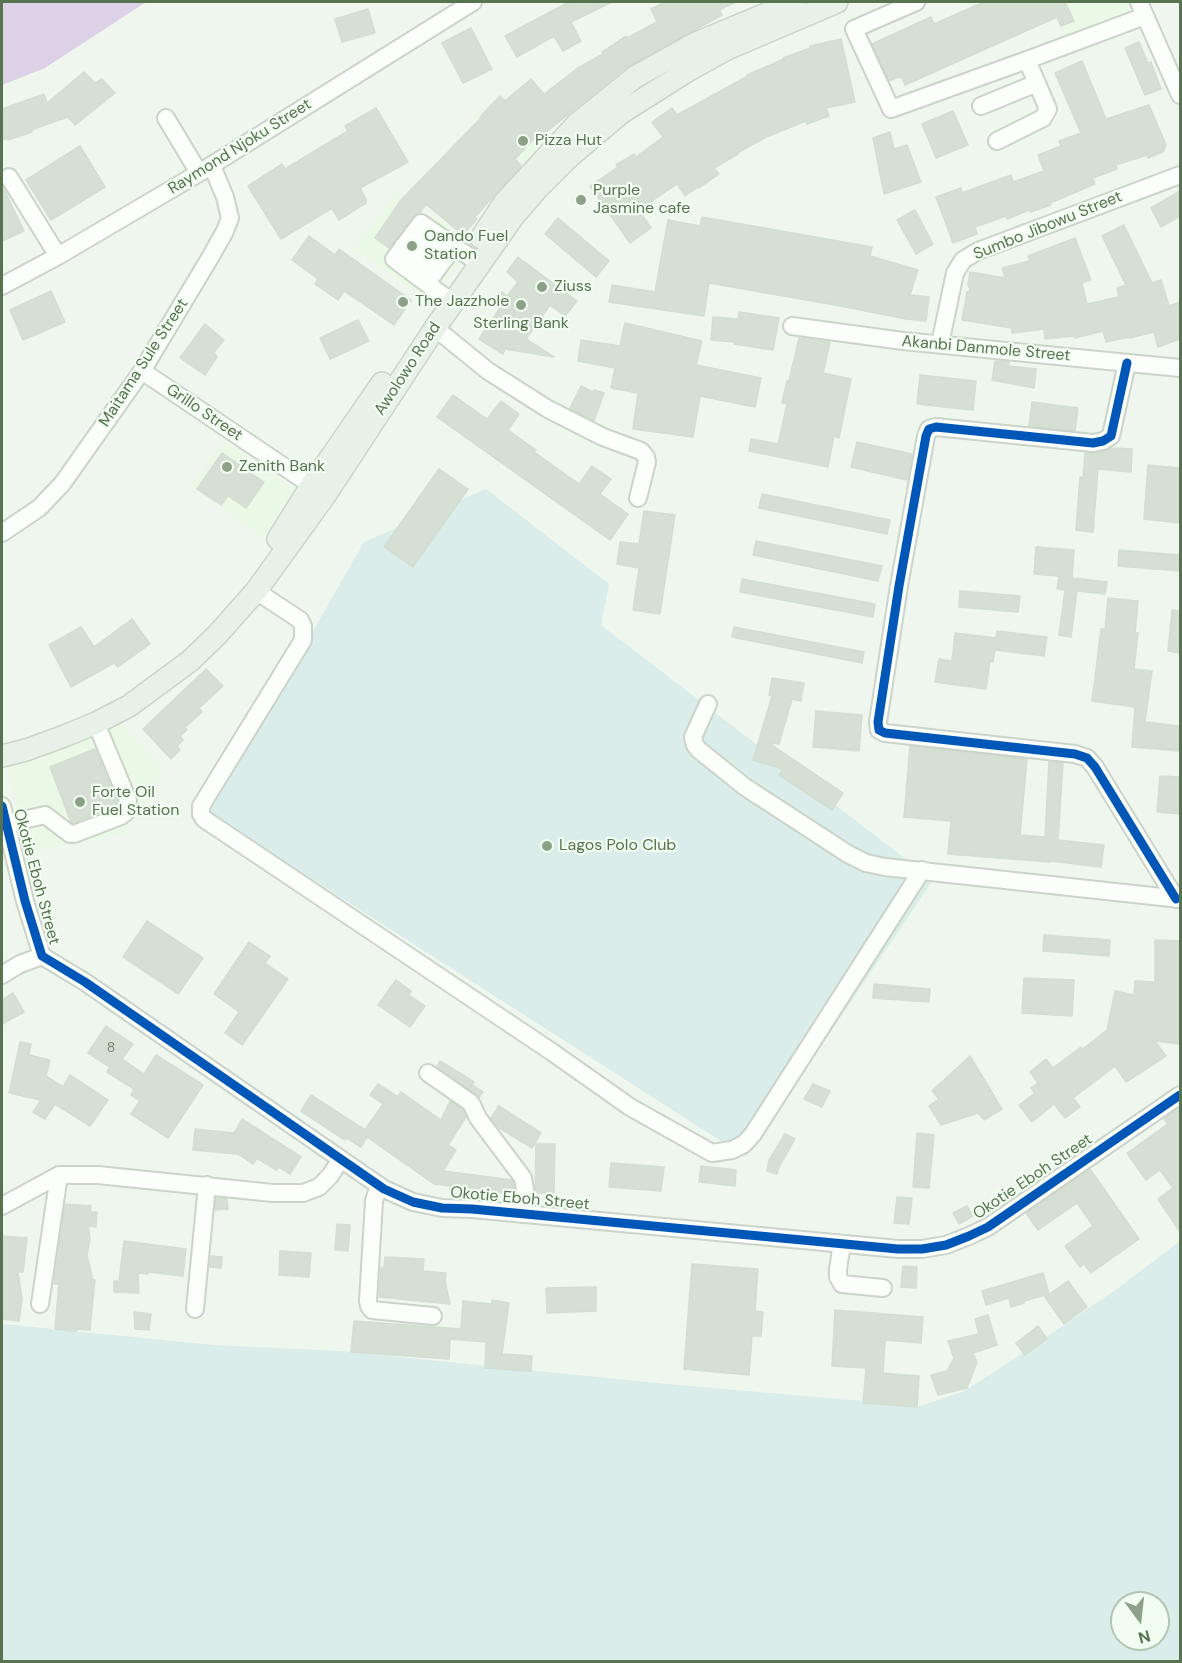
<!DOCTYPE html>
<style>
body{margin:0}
#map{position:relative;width:1182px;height:1663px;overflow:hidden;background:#eef6ee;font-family:"DM Sans",sans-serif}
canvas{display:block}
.frame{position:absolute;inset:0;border:3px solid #587350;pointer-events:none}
.north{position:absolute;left:1110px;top:1591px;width:60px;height:60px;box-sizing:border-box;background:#f1fdf1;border:2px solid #b4c6b1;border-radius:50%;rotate:165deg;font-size:16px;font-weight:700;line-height:24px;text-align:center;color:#587350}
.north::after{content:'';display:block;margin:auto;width:21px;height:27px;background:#8ca187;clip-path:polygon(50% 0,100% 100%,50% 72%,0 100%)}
</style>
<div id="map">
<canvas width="1182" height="1663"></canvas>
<div class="frame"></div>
<div class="north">N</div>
</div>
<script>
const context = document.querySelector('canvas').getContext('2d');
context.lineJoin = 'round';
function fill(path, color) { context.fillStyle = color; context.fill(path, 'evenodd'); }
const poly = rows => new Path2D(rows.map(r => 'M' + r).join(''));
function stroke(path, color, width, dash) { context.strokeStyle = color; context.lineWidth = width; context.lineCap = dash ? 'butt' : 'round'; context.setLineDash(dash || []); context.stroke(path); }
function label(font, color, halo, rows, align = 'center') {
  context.font = font + ' "DM Sans",sans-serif'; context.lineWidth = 4.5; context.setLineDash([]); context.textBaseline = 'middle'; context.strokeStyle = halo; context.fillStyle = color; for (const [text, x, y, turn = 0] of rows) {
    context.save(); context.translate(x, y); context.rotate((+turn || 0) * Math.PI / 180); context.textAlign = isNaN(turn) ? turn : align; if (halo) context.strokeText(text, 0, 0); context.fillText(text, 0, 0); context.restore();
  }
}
fill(poly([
 [1050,2,1125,2,1129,10,1064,36],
 [503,93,554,148,531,171,473,115],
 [398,191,471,244,433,303,353,248],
 [223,441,292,489,296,503,270,543,191,487],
 [121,721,164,771,123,833,29,852,7,764]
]), '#eaf8e6');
fill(poly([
 [486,489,609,584,601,625,933,880,746,1157,209,813,364,542],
 [1180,1241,1180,1661,2,1661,2,1324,214,1345,340,1351,667,1384,920,1406,962,1392,996,1371,1117,1289],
 [1122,1603,1158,1603,1158,1639,1122,1639]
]), '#daedea');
fill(poly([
 [2,2,146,2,45,68,2,85]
]), '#dcd1e6');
const building = poly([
 [569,2,612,2,571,22,581,41,563,51,554,36,517,57,505,36,569,2],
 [665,2,736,2,719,10,722,15,627,67,544,134,541,131,515,159,521,166,475,217,477,219,463,235,426,204,420,213,413,217,389,248,375,238,401,200,481,118,480,117,500,96,505,101,531,79,544,94,578,68,603,54,602,52,626,36,627,38,657,22,651,9,665,2],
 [984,2,1065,2,1074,21,1061,26,1057,17,905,85,901,76,889,81,872,44,931,17,934,24,984,2],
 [368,9,375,33,342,42,335,19,368,9],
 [471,28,492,69,463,83,442,43,471,28],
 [841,39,855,102,826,108,829,116,807,124,806,121,766,137,737,153,738,154,714,168,719,174,699,188,698,187,685,196,677,184,634,213,642,215,651,228,630,243,590,186,618,167,616,165,634,154,636,157,663,137,652,122,672,108,677,115,748,76,747,75,784,59,783,58,810,48,810,46,841,39],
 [1139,42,1148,63,1151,62,1161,89,1145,95,1125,48,1139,42],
 [1082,61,1106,119,1149,105,1166,145,1163,152,1148,158,1147,155,1116,165,1117,169,1093,178,1095,184,1050,203,1051,205,1030,212,1029,210,1007,219,1006,216,975,227,977,234,953,243,936,197,961,188,962,193,1011,175,1013,182,1044,171,1038,155,1061,146,1059,141,1081,133,1055,73,1082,61],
 [84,72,95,83,102,79,115,93,75,125,68,117,31,130,32,132,8,140,7,138,2,140,2,109,44,94,47,103,84,72],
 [376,108,408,162,360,188,366,199,366,203,339,220,332,208,281,239,248,186,282,164,285,169,348,131,345,126,376,108],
 [953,111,968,145,936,158,922,124,953,111],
 [890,132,894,149,907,145,921,182,884,194,873,138,890,132],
 [80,146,105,187,51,220,26,180,80,146],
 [2,185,24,231,2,241,2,185],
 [1180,191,1180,216,1161,227,1151,208,1180,191],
 [915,210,933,244,916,254,897,220,915,210],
 [702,217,872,247,870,256,918,270,910,295,929,297,926,321,906,319,835,305,709,283,704,316,609,302,612,285,655,292,668,220,700,226,702,217],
 [558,218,609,261,596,277,545,234,558,218],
 [1124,225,1152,283,1161,280,1169,306,1180,302,1180,339,1158,347,1154,332,1130,338,1129,337,1106,342,1103,331,1075,338,1074,336,1045,339,1044,329,1012,333,1012,328,962,320,967,292,970,290,968,284,970,272,1005,278,1002,268,1030,261,1028,256,1075,238,1091,280,1082,283,1087,304,1119,297,1117,288,1126,285,1102,236,1124,225],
 [309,236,335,255,339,249,411,300,394,325,344,291,338,300,315,284,318,279,292,260,309,236],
 [518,257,577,301,565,316,550,305,526,339,554,357,505,349,503,354,479,339,502,305,496,301,502,292,507,296,518,282,507,272,518,257],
 [51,291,65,322,23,340,10,310,51,291],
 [739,312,779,318,773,350,734,344,734,342,711,340,713,317,738,319,739,312],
 [358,320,369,341,330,359,320,338,358,320],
 [625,323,702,341,696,365,761,378,755,407,700,396,693,437,633,429,638,393,611,388,615,368,578,361,581,340,620,346,625,323],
 [205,324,224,340,214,352,217,357,205,375,180,358,205,324],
 [799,338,830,342,823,373,851,379,839,438,834,436,828,467,749,451,751,439,778,444,787,404,782,403,787,381,789,381,799,338],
 [995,361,1009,362,1008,366,1036,369,1034,388,992,380,995,361],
 [920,375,976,381,973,410,917,404,920,375],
 [581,386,593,392,594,390,604,393,594,421,570,408,581,386],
 [453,395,487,419,501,401,519,414,508,430,536,450,534,452,579,484,592,466,611,479,600,494,628,514,610,540,437,417,453,395],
 [1032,402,1078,408,1075,431,1029,426,1032,402],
 [857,442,912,454,907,480,851,467,857,442],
 [1112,448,1132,449,1131,472,1098,469,1093,532,1076,530,1080,477,1083,478,1085,453,1095,453,1105,451,1112,448],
 [222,453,264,482,246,508,228,496,221,505,197,489,222,453],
 [1148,465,1180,468,1180,523,1144,519,1148,465],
 [439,469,468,489,413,567,384,547,439,469],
 [762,494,890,520,887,534,759,508,762,494],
 [644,511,675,515,660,614,633,610,639,568,617,564,620,542,639,544,644,511],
 [756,541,882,566,878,581,753,555,756,541],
 [1036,547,1074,550,1072,578,1107,582,1105,594,1077,591,1071,637,1059,635,1065,590,1057,589,1059,576,1034,574,1036,547],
 [1119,550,1180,555,1180,571,1118,566,1119,550],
 [742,579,875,604,873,617,740,592,742,579],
 [960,591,1020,596,1018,612,959,607,960,591],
 [1108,598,1138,601,1135,633,1138,633,1134,669,1152,671,1145,722,1180,726,1180,751,1132,747,1135,707,1092,701,1101,629,1105,629,1108,598],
 [1172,610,1180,611,1180,653,1168,651,1172,610],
 [132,619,150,644,118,667,114,663,71,687,49,645,81,627,94,647,132,619],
 [734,627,864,652,862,663,732,637,734,627],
 [997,631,1047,637,1044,656,995,650,993,662,990,661,986,689,935,682,939,659,952,661,955,633,996,638,997,631],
 [206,669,223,686,199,708,202,712,185,727,187,730,180,736,183,740,177,746,180,750,171,759,143,729,206,669],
 [772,678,804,683,801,701,792,699,779,744,769,743,843,793,832,810,779,775,783,769,753,760,772,696,769,695,772,678],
 [816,711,862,715,859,751,813,747,816,711],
 [910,746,1027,759,1020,835,1045,837,1049,762,1063,763,1058,840,1104,845,1101,867,1050,861,1050,862,948,854,951,821,904,817,910,746],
 [95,749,117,802,116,806,73,823,71,822,50,767,95,749],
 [1160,776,1180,777,1180,814,1157,812,1160,776],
 [147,921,203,958,178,994,123,957,147,921],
 [1044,935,1110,940,1109,956,1043,951,1044,935],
 [1155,940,1180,941,1180,1044,1155,1041,1166,1056,1126,1082,1115,1066,1073,1098,1080,1107,1065,1118,1054,1104,1032,1122,1019,1105,1035,1093,1031,1088,1038,1083,1030,1072,1046,1059,1053,1068,1081,1047,1083,1049,1107,1030,1115,991,1134,995,1135,981,1155,982,1155,940],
 [249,942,270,956,265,963,288,979,242,1045,225,1033,239,1012,214,994,249,942],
 [1024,978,1074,980,1072,1016,1022,1013,1024,978],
 [396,980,411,991,409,995,425,1006,410,1027,378,1005,396,980],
 [874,984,930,989,929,1002,873,998,874,984],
 [13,993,24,1012,2,1024,2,1000,13,993],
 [106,1026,133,1044,122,1059,144,1074,156,1055,203,1085,168,1138,131,1114,140,1101,131,1095,134,1089,107,1072,110,1067,88,1053,106,1026],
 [20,1042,31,1044,29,1055,50,1060,46,1076,63,1087,70,1075,108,1100,90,1126,55,1104,45,1119,33,1112,41,1100,9,1093,20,1042],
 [970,1056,1002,1109,984,1120,978,1113,941,1125,929,1106,939,1099,932,1091,970,1056],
 [440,1061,474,1082,472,1085,483,1092,479,1097,437,1066,440,1061],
 [378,1084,398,1097,401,1092,441,1120,450,1101,463,1110,466,1117,448,1145,456,1150,443,1171,512,1180,514,1189,514,1194,434,1184,367,1137,361,1147,347,1138,345,1140,301,1111,311,1095,365,1130,383,1104,370,1095,378,1084],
 [813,1084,830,1091,822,1107,804,1099,813,1084],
 [499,1106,541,1133,532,1148,498,1127,491,1118,499,1106],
 [1180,1107,1180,1232,1158,1199,1173,1188,1160,1170,1146,1180,1127,1153,1168,1124,1164,1119,1180,1107],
 [242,1119,301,1157,290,1174,279,1167,276,1170,257,1158,253,1164,238,1154,193,1150,195,1129,234,1133,242,1119],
 [917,1133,934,1135,929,1188,913,1187,917,1133],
 [785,1134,795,1139,779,1167,777,1174,767,1171,769,1160,785,1134],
 [536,1144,555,1144,554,1193,535,1193,536,1144],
 [611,1163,664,1167,661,1191,609,1187,611,1163],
 [701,1166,736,1170,735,1186,699,1182,701,1166],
 [1090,1169,1139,1239,1091,1273,1084,1264,1080,1267,1065,1246,1093,1226,1077,1203,1038,1230,1026,1213,1090,1169],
 [897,1197,912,1198,909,1224,894,1223,897,1197],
 [216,1198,227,1199,228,1209,215,1210,216,1198],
 [65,1204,91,1206,90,1212,97,1212,96,1227,88,1226,90,1238,87,1256,93,1280,95,1280,90,1330,77,1329,76,1331,55,1329,59,1284,54,1284,65,1204],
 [967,1206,973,1216,959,1224,953,1213,967,1206],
 [337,1224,350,1225,348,1251,335,1250,337,1224],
 [2,1236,27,1238,23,1272,18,1272,22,1299,19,1321,2,1319,2,1236],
 [124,1241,186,1249,183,1276,148,1272,148,1274,138,1273,139,1293,114,1292,114,1281,119,1281,124,1241],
 [280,1251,311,1253,309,1277,279,1275,280,1251],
 [211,1256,222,1257,221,1268,210,1267,211,1256],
 [385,1257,424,1259,423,1271,446,1273,445,1281,450,1304,379,1297,381,1267,384,1268,385,1257],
 [692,1264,758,1269,755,1311,763,1312,761,1336,752,1336,749,1375,684,1369,692,1264],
 [903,1266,917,1267,916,1288,901,1287,903,1266],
 [1043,1273,1049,1294,1024,1301,1024,1303,1011,1307,1009,1298,986,1305,982,1291,1043,1273],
 [1068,1281,1087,1307,1064,1324,1045,1297,1068,1281],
 [596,1287,596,1311,547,1313,546,1288,596,1287],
 [492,1300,509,1303,502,1354,532,1356,531,1371,485,1368,486,1342,450,1339,449,1359,351,1352,354,1321,461,1329,463,1301,492,1304,492,1300],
 [835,1310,923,1317,921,1343,885,1340,883,1373,919,1376,917,1407,863,1403,866,1368,832,1366,835,1310],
 [134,1312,151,1314,149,1330,135,1329,134,1312],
 [988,1315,997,1345,973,1353,977,1362,967,1388,938,1395,931,1375,947,1371,954,1358,948,1341,979,1334,975,1319,988,1315],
 [1038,1326,1047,1339,1025,1355,1016,1343,1038,1326]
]);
fill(building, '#d6dfd4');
stroke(building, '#d2ded1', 1.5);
const minor = poly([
 [916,2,854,29,891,109,1027,60,1145,16],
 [1139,2,1180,95],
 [981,106,1037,83],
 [166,118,199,173],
 [997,141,1043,118,1048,109,1027,60],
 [9,177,58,256],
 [413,233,445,259],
 [403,246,436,271],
 [427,283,454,246],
 [2,286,58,256,199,173,473,2],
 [453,303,394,259,421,223,480,264],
 [792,326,903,341,1180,368],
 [435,328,488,371,548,409,603,437,641,451,646,457,647,462,638,498],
 [940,344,955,273,963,260,978,251,1180,175],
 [1127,363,1111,436,1103,441,1093,443,936,427,929,429,926,436,899,586,878,722,879,730,885,733,1075,754,1087,758,1095,767,1176,899],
 [142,371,320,491],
 [2,533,39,508,62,484,142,371,211,256,225,231,230,218,225,197,212,166],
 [256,591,300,620,303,626,303,640,201,806,201,814,204,819,552,1052,630,1107,712,1153,732,1150,744,1144,753,1134,922,870],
 [708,704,693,737,695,745,699,750,745,787,848,854,866,863,885,867,1180,899],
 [2,806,25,901,42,956,85,982,384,1189,413,1202,442,1208,472,1209,898,1249,922,1249,946,1245,969,1236,988,1227,1180,1095],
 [6,824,45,815,70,834,74,834,121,816,126,812,128,801,125,793,96,723],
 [2,975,20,964,42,956],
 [428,1073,471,1103,478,1118,523,1178,525,1189,522,1214],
 [379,1185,374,1201,368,1301,369,1306,372,1310,433,1316],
 [2,1206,59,1175,98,1175,273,1193,303,1193,319,1187,330,1176,341,1159],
 [842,1244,838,1269,838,1277,842,1284,883,1288],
 [40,1304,59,1175],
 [195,1309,207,1185]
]);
const major = poly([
 [481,238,504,203,578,123,635,77,696,43,795,2],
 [278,539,311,486,382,383],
 [2,756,26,750,67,735,96,723,129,706,190,661,217,635,256,591,326,494,435,328,513,217,538,188,569,157,621,113,689,70,727,49,837,2]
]);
stroke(minor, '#cbd4c9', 20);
stroke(major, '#cad5c8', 24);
stroke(minor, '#fcfefc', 16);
stroke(major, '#e7f1e8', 21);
stroke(poly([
 [1127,363,1111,436,1103,441,1093,443,936,427,929,429,926,436,899,586,878,722,879,730,885,733,1075,754,1087,758,1095,767,1176,899],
 [2,806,25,901,42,956,85,982,384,1189,413,1202,442,1208,472,1209,898,1249,922,1249,946,1245,969,1236,988,1227,1180,1095]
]), '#0057b8', 9);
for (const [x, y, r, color] of [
 [523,141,6,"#8ca187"],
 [581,200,6,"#8ca187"],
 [412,246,6,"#8ca187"],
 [542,287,6,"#8ca187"],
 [403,302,6,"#8ca187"],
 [521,305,6,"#8ca187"],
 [227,467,6,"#8ca187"],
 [80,802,6,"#8ca187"],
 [547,846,6,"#8ca187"]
]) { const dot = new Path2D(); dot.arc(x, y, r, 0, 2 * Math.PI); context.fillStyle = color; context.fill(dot); stroke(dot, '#f1fdf1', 2); }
label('14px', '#798f72', null, [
 ["8",111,1048]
]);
label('16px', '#587350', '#f1fdf1', [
 ["Pizza Hut",535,141],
 ["Purple",593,191],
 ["Jasmine cafe",593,209],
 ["Oando Fuel",424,237],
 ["Station",424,255],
 ["Ziuss",554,287],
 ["The Jazzhole",415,302],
 ["Sterling Bank",521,324,"center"],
 ["Zenith Bank",239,467],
 ["Forte Oil",92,793],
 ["Fuel Station",92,811],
 ["Lagos Polo Club",559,846]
], 'left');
label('16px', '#587350', '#f1fdf1', [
 ["Raymond Njoku Street",240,147,-32],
 ["Sumbo Jibowu Street",1048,226,-22],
 ["Akanbi Danmole Street",986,349,5],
 ["Maitama Sule Street",144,363,-57],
 ["Awolowo Road",408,369,-57],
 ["Grillo Street",204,413,34],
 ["Okotie Eboh Street",36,877,75],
 ["Okotie Eboh Street",1033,1177,-34],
 ["Okotie Eboh Street",520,1199,5]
]);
</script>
